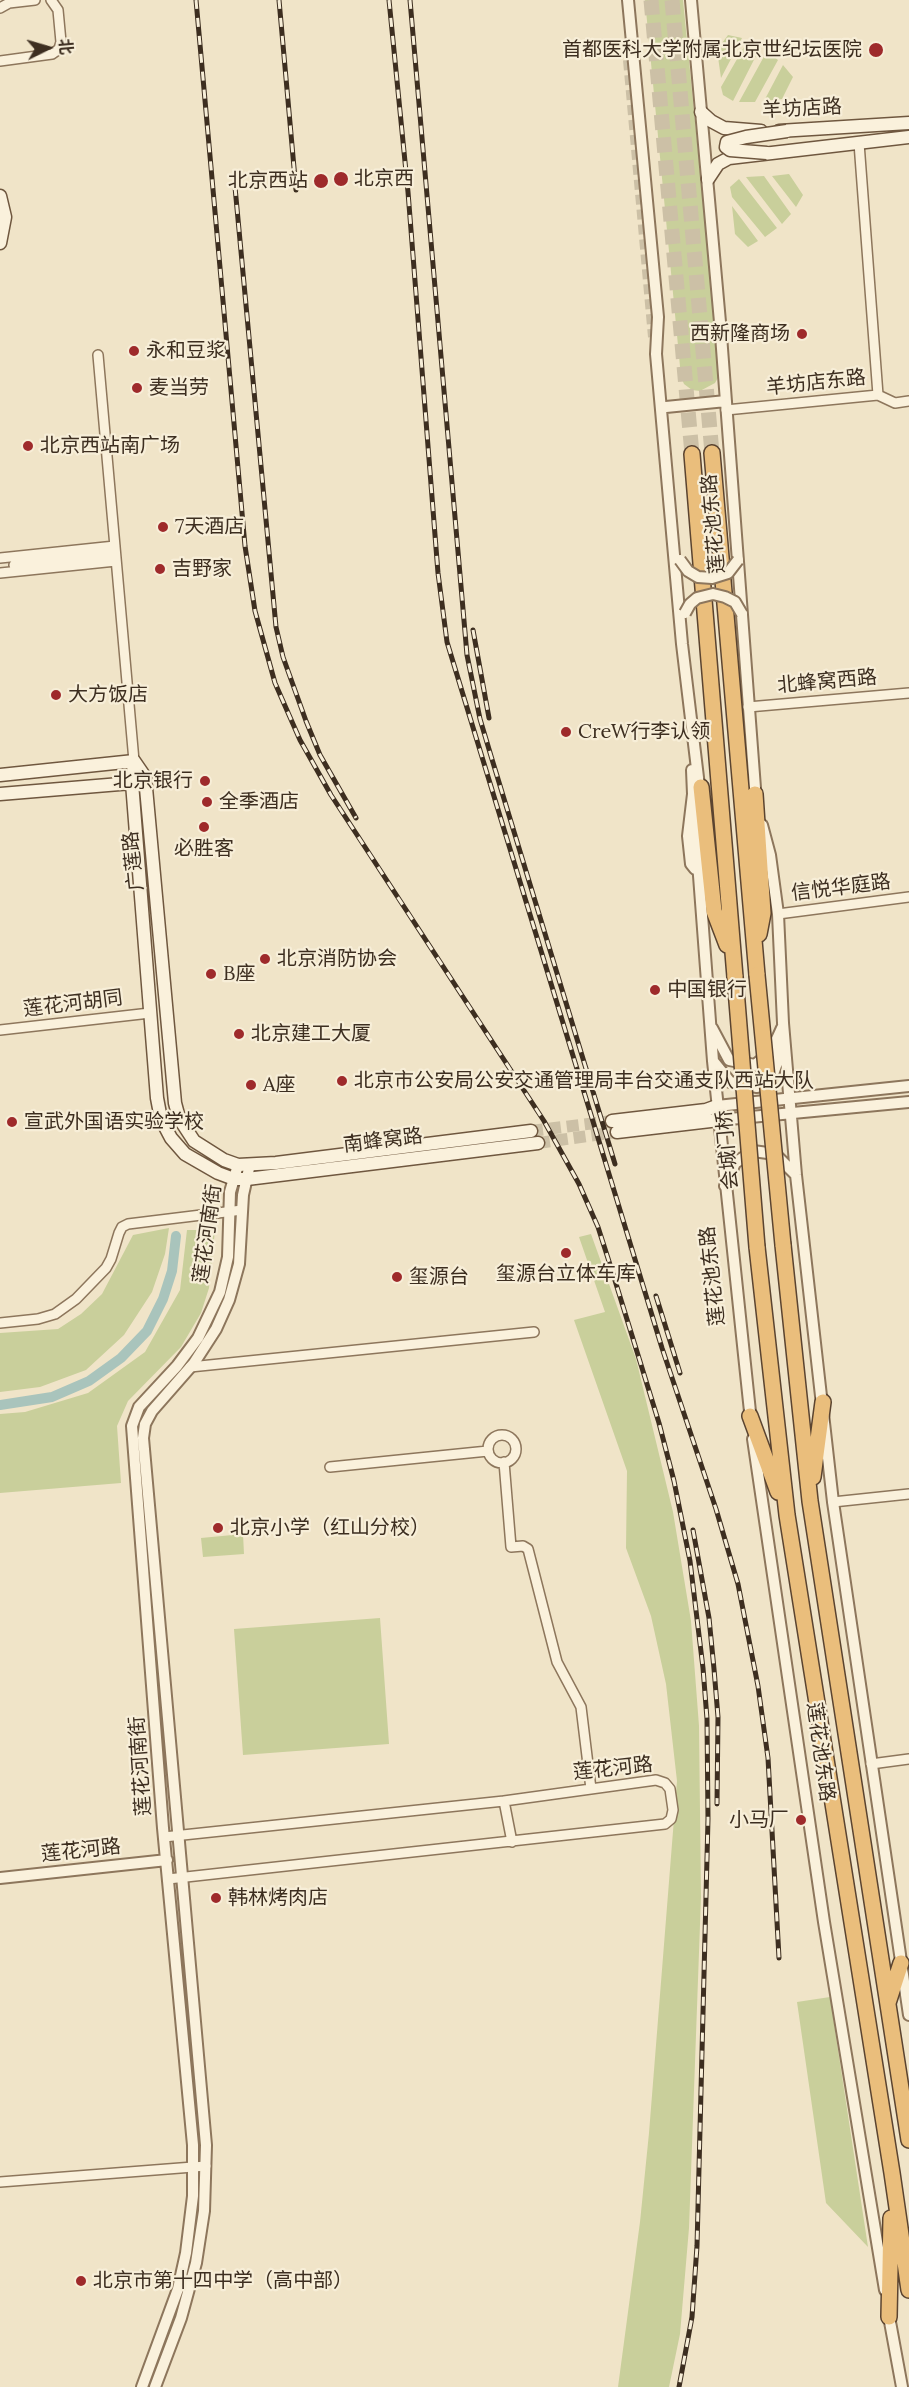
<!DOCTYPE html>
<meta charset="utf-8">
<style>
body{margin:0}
#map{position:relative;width:909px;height:2387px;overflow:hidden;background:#f0e4c8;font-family:Lora,"Noto Sans SC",serif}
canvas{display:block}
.north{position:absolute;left:18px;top:18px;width:60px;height:60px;-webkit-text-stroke:4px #f7eed8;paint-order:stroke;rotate:85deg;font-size:16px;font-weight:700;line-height:24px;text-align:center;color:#3d2e20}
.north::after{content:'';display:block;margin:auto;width:21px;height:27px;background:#3d2e20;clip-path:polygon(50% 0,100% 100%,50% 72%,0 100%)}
</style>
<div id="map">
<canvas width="909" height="2387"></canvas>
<div class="north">北</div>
</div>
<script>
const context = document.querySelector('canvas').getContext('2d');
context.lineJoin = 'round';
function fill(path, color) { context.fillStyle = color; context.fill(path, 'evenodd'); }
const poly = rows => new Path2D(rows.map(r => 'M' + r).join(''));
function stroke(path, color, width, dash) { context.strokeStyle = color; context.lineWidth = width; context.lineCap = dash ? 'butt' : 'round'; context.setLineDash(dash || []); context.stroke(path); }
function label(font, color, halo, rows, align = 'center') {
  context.font = font + ' Lora,"Noto Sans SC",serif'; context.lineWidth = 4.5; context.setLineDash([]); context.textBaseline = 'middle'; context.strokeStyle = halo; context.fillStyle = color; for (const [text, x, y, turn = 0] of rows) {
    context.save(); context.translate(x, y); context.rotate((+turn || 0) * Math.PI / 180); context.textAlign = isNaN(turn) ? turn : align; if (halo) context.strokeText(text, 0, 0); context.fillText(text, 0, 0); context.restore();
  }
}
fill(poly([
 [645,0,683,0,720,374,715,383,700,391,692,390,684,384,681,377],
 [728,35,742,38,721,78,717,50],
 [748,40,761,46,733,101,723,95,721,87],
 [767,51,778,60,755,102,739,102],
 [783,65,793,77,782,99,764,101],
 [789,174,803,195,796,207,772,176],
 [764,176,791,214,782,224,746,177],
 [739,179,777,228,765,237,732,197,730,187],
 [732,206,758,241,748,247,735,234],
 [169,1228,165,1254,152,1292,124,1335,86,1370,40,1387,0,1392,0,1333,58,1329,81,1314,102,1294,133,1235],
 [187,1230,215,1230,209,1288,201,1313,181,1347,128,1401,117,1426,121,1483,0,1493,0,1414,25,1412,88,1393,145,1352,180,1290],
 [591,1234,636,1359,673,1512,691,1621,699,1726,701,1897,689,2228,680,2334,669,2387,618,2387,640,2222,649,2133,677,1781,666,1684,651,1616,626,1548,627,1471,574,1320,605,1312,579,1237],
 [243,1534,244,1554,203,1557,201,1538],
 [380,1618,389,1744,243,1755,234,1629],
 [830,1997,868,2247,826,2203,797,2002]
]), '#c9cf9b');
stroke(poly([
 [0,1405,52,1397,89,1381,121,1358,147,1331,163,1299,172,1271,176,1236]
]), '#a9c4bc', 10);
stroke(poly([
 [628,60,653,337]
]), '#ccc0a6', 10, [10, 5]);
stroke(poly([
 [531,1131,612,1121],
 [538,1143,617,1132]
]), '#ccc0a6', 12, [12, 6]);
stroke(poly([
 [651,0,692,454],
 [672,0,712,453]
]), '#ccc0a6', 15, [15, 8]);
const minor = poly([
 [0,8,9,3,35,0],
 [0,61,52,54,59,49,61,42,58,10,51,0],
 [859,143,878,395],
 [98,355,134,761],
 [726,410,878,395,895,403,909,401],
 [0,558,115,546],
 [14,565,115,554],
 [0,573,116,561],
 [748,707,909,693],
 [778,914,909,897],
 [0,1030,150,1013],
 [0,1323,38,1319,55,1314,76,1299,106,1268,111,1259,119,1233,122,1227,128,1224,242,1210],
 [190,1367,534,1332],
 '488 1449a14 14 0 1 1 28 0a14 14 0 1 1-28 0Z',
 [504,1462,511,1547,523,1546,528,1549,557,1662,581,1707,591,1789],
 [330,1467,488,1451],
 [833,1502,909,1494],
 [871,1764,909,1759],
 [504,1801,512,1842],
 [164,1837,504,1801,656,1780,665,1783,670,1789,673,1810,671,1819,665,1824,168,1879],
 [0,2182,206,2166]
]);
const tertiary = poly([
 [628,0,658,317,656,354,682,644,700,794],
 [691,0,720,322,756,801],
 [666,407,726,401],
 [692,770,693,794,688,836,691,864,695,869],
 [698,809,696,836,713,1061,751,1421],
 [762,825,770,855,778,914,783,1023,796,1175,833,1502,909,2015],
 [712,1028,729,1060,755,1065,771,1052,782,1028],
 [713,1061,730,1082,757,1087,773,1074,783,1046],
 [717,1106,909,1086],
 [719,1120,909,1102],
 [725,1186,735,1163,753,1151,775,1154,796,1175],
 [753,1439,824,1922,885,2290],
 [0,1878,167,1860],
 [888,2311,902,2387],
 [142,2387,178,2289,186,2253,193,2196,193,2145,163,1828,132,1426,139,1407,177,1366,198,1338,220,1292,228,1257,230,1192,238,1165],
 [155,2387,181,2318,196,2263,204,2211,206,2145,143,1438,145,1424,152,1411,194,1363,216,1329,229,1300,239,1264,243,1195,250,1164]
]);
const secondary = poly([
 [701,112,711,121,724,128,761,131],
 [779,131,909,123],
 [708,179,718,164,729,158,909,137],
 [0,196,5,217,0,243],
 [134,761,132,783,157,1098,161,1119,171,1138,185,1154,218,1173,234,1179,247,1179,538,1143],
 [134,761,145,777,175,1103,179,1118,194,1141,224,1160,238,1165,276,1163,531,1131],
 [0,775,134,761],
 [0,794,132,783],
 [612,1121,706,1110,717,1106],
 [617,1132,719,1120]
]);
const trunk = poly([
 [712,453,757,975],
 [692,454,735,977],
 [701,787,714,911,727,945],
 [755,794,763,913,759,934],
 [783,1245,810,1501,909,2140],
 [757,1247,787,1515,892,2173,909,2290],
 [750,1416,778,1492],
 [813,1477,823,1402],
 [888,2003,901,1963],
 [889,2317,891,2218]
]);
stroke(minor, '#8d765c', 12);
stroke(tertiary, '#8d765c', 14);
stroke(secondary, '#6f573f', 15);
stroke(trunk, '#5b4430', 18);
stroke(minor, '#faf1dc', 9);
stroke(tertiary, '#faf1dc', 10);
stroke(secondary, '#faf1dc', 12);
stroke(trunk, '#eabe7c', 15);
const rail = poly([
 [196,0,245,546,255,611,275,683,300,740,331,795,544,1121,579,1184,598,1227,613,1274,659,1423,674,1481,690,1561,703,1668,707,1719,708,1819,697,2246,692,2317,679,2387],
 [279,0,296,190],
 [389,0,408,192,438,573,447,642,662,1348,716,1509,738,1584,758,1686,768,1758,779,1958],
 [410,0,467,655,480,719,491,756,615,1164],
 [235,187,276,627,283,657,306,721,320,755,356,818],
 [473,630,489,718],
 [656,1296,680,1373],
 [693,1530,709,1618,714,1669,718,1717,717,1804]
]);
stroke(rail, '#3d2e20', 5);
stroke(rail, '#f7eed8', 3, [9]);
const tertiaryBridge = poly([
 [680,560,688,571,698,577,712,578,728,573,738,560],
 [685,613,690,604,697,598,713,594,725,597,735,602,742,614]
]);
const secondaryBridge = poly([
 [767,153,730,150,726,147,727,142,746,137,787,131]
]);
const trunkBridge = poly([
 [757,975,783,1245],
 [735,977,757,1247]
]);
stroke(tertiaryBridge, '#8d765c', 14, []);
stroke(secondaryBridge, '#6f573f', 15, []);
stroke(trunkBridge, '#5b4430', 18, []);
stroke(tertiaryBridge, '#faf1dc', 10);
stroke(secondaryBridge, '#faf1dc', 12);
stroke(trunkBridge, '#eabe7c', 15);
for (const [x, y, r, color] of [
 [876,50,8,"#9e2a2b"],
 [341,179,8,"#9e2a2b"],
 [321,181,8,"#9e2a2b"],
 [802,334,6,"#9e2a2b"],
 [134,351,6,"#9e2a2b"],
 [137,388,6,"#9e2a2b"],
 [28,446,6,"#9e2a2b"],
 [163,527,6,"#9e2a2b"],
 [160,569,6,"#9e2a2b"],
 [56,695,6,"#9e2a2b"],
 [566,732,6,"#9e2a2b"],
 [205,781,6,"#9e2a2b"],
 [207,802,6,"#9e2a2b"],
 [204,827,6,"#9e2a2b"],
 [265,959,6,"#9e2a2b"],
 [211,974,6,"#9e2a2b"],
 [655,990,6,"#9e2a2b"],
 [239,1034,6,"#9e2a2b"],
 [342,1081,6,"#9e2a2b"],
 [251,1085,6,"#9e2a2b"],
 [12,1122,6,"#9e2a2b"],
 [566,1253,6,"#9e2a2b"],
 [397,1277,6,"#9e2a2b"],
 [218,1528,6,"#9e2a2b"],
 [801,1820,6,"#9e2a2b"],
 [216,1898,6,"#9e2a2b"],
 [81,2281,6,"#9e2a2b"]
]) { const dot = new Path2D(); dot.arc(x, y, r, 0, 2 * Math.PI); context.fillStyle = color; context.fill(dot); stroke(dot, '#f7eed8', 2); }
label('20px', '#3d2e20', '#f7eed8', [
 ["首都医科大学附属北京世纪坛医院",862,50,"right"],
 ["北京西",354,179],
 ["北京西站",308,181,"right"],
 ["西新隆商场",790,334,"right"],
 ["永和豆浆",146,351],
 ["麦当劳",149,388],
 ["北京西站南广场",40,446],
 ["7天酒店",175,527],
 ["吉野家",172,569],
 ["大方饭店",68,695],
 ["CreW行李认领",578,732],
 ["北京银行",193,781,"right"],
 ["全季酒店",219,802],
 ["必胜客",204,849,"center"],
 ["北京消防协会",277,959],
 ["B座",223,974],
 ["中国银行",667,990],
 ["北京建工大厦",251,1034],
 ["北京市公安局公安交通管理局丰台交通支队西站大队",354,1081],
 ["A座",263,1085],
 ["宣武外国语实验学校",24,1122],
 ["玺源台立体车库",566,1274,"center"],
 ["玺源台",409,1277],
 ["北京小学（红山分校）",230,1528],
 ["小马厂",789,1820,"right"],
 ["韩林烤肉店",228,1898],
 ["北京市第十四中学（高中部）",93,2281]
], 'left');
label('20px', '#3d2e20', '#f7eed8', [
 ["羊坊店路",802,109,-3],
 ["羊坊店东路",816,383,-6],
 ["莲花池东路",714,524,-95],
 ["北蜂窝西路",827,682,-5],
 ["广莲路",134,861,-96],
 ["信悦华庭路",841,888,-7],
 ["莲花河胡同",73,1004,-7],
 ["南蜂窝路",383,1141,-7],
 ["会城门桥",728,1150,-95],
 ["莲花河南街",208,1234,-82],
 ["莲花池东路",713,1276,-96],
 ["莲花池东路",820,1752,82],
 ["莲花河南街",141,1766,-94],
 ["莲花河路",613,1769,-6],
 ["莲花河路",81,1851,-6]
]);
</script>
